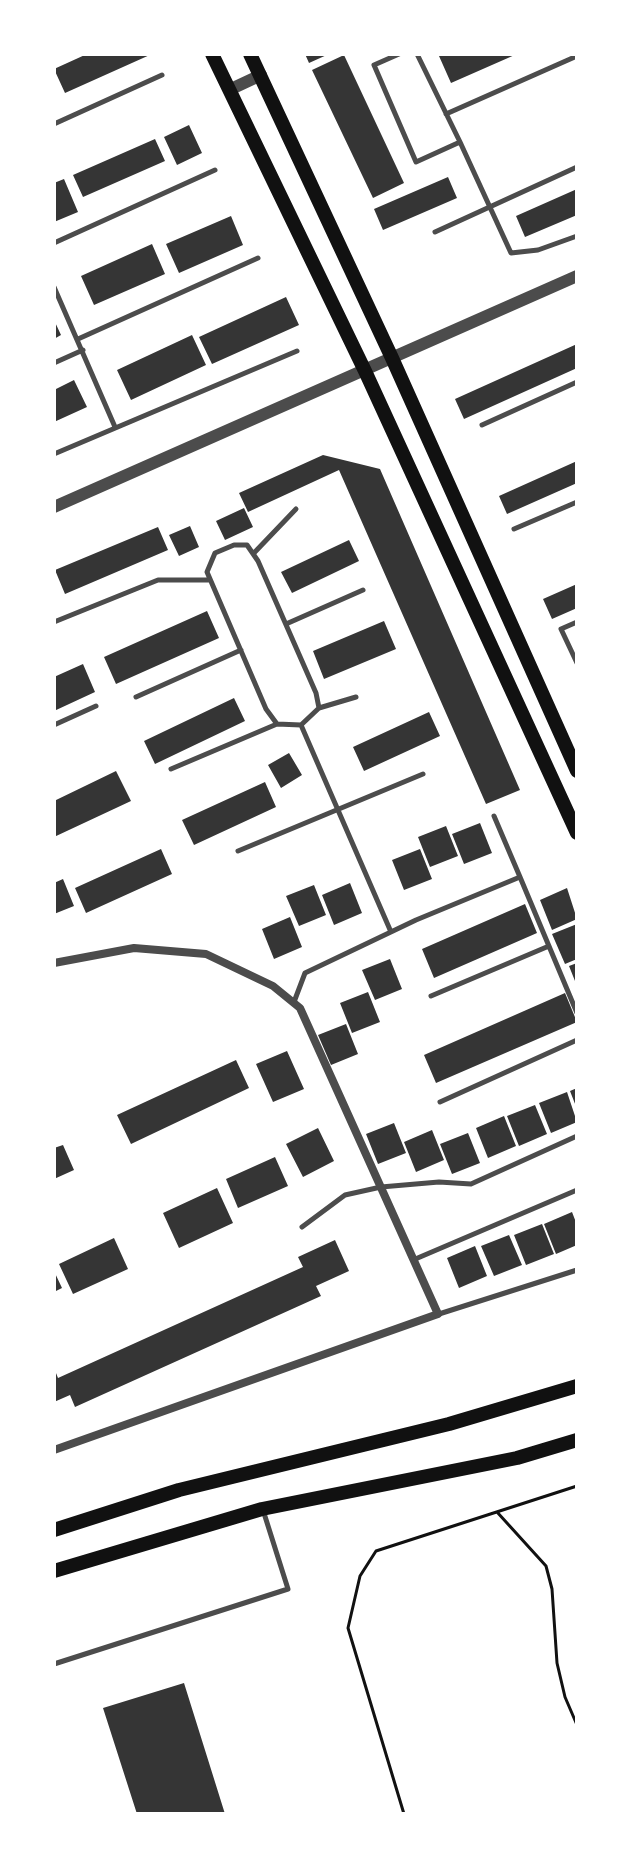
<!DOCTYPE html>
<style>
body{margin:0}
#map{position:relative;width:631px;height:1868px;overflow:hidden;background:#fff;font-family:"Titillium Web",sans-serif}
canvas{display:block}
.frame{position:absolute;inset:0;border:56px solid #fff;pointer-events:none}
</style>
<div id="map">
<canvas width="631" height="1868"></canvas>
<div class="frame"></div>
</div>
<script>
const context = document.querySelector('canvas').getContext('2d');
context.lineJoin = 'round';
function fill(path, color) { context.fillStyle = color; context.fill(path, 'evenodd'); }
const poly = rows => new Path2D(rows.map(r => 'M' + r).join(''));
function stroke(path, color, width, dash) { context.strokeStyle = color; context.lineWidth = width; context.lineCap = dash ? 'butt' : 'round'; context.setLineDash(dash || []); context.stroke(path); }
fill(poly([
 [87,54,152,54,65,93,54,69],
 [305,54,329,54,309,63],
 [445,54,517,54,451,83,439,56],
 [344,55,404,183,373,198,312,70],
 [189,125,202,153,177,165,164,137],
 [155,139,165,161,83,197,73,175],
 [448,177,457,198,383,230,374,209],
 [64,179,78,212,54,222,54,183],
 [577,189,577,215,525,237,516,216],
 [231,216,243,245,179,273,166,244],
 [152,244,165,274,94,305,81,276],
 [286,297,299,325,212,364,199,337],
 [54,320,61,335,54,339],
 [192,335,206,365,131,400,117,370],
 [577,344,577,368,464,419,455,399],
 [74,380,87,407,54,422,54,390],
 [323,455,380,469,520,790,486,804,339,470,248,512,239,493],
 [577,461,577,483,507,514,499,496],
 [244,508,253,527,225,540,216,521],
 [190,526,199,547,179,556,169,535],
 [158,527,168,550,65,594,55,570],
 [349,540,359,561,292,593,281,572],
 [577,584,577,608,552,619,543,599],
 [207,611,219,638,116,684,104,657],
 [384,621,396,649,324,679,313,651],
 [83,664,95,692,54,711,54,677],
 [234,698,245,721,155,764,144,741],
 [429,712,440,736,364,771,353,747],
 [289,753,302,775,281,788,268,765],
 [116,771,131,801,54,837,54,801],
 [265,782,276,807,194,845,182,820],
 [480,823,492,853,464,864,452,834],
 [446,826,458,856,430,867,418,837],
 [161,849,172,874,86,913,75,888],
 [420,849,432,879,404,890,392,860],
 [63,879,74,906,54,914,54,883],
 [350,883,362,913,334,925,322,895],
 [314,885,326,915,299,926,286,896],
 [567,888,577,919,552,930,540,900],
 [525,904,537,933,434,978,422,949],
 [290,917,302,947,274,959,262,929],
 [577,924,577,959,565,964,552,934],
 [390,959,402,989,375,1000,362,970],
 [577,963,577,986,569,966],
 [368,992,380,1022,352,1033,340,1003],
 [565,993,577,1022,436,1083,424,1055],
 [346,1024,358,1054,331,1065,318,1035],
 [287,1051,304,1089,273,1102,256,1064],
 [236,1060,249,1088,131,1144,117,1115],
 [577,1088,577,1109,570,1091],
 [567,1092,577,1122,551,1133,539,1103],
 [535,1105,547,1134,519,1146,507,1116],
 [504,1116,516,1146,488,1158,476,1128],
 [394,1123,406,1153,378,1164,366,1134],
 [318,1128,334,1161,303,1177,286,1144],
 [432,1130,444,1160,416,1172,404,1142],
 [468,1133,480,1163,452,1174,440,1144],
 [63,1145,74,1170,54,1179,54,1148],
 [275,1157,288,1186,238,1208,226,1179],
 [217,1188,233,1223,179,1248,163,1213],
 [572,1212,577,1225,577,1245,556,1254,544,1224],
 [542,1224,554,1254,526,1265,514,1235],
 [509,1235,522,1265,494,1276,481,1246],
 [114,1238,128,1269,73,1294,59,1264],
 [335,1240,349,1271,316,1286,321,1296,75,1407,70,1395,54,1402,54,1368,58,1378,303,1267,298,1257],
 [475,1246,487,1276,459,1288,447,1258],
 [54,1271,62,1288,54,1292],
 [184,1683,225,1814,137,1814,103,1708]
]), '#353535');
stroke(poly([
 [497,1512,546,1566,552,1589,557,1663,565,1697,577,1725],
 [404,1814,348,1628,360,1576,376,1551,577,1486]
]), '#111', 3);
stroke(poly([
 [399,54,374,65,416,162,460,142,511,253,538,250,577,236],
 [417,54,461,144],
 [446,114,577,56],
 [54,124,162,75],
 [435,232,577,167],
 [54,243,215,170],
 [54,287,115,427],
 [78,339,258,258],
 [54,363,83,350],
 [482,425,577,382],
 [54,454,297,351],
 [514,529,577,502],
 [253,554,296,509],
 [54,622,158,580,210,580],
 [577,622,561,629,577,663],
 [286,624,363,590],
 [136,697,241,650],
 [319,708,356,697],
 [54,725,96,706],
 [301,725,319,708,316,693,258,561,247,545,234,545,215,553,207,572,266,709,277,724,301,725,391,932],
 [171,769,277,724],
 [494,816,520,877],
 [238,851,423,774],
 [431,996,549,946],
 [294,1002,305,973,416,920,520,877,577,1013],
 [440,1102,577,1040],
 [302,1227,345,1195,381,1187,439,1182,471,1184,577,1136],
 [413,1260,577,1190],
 [439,1314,577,1270],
 [54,1664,288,1589,263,1510]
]), '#4c4c4c', 5);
stroke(poly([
 [54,963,134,948,206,954,273,986,300,1008,438,1314,54,1450]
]), '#4c4c4c', 8);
stroke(poly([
 [229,90,261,75],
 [54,507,577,276]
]), '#4c4c4c', 12);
stroke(poly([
 [212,54,365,371,577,833],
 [250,54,392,358,577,771],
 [54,1530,179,1490,449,1424,577,1386],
 [54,1571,262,1509,517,1458,577,1440]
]), '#111', 14);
</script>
